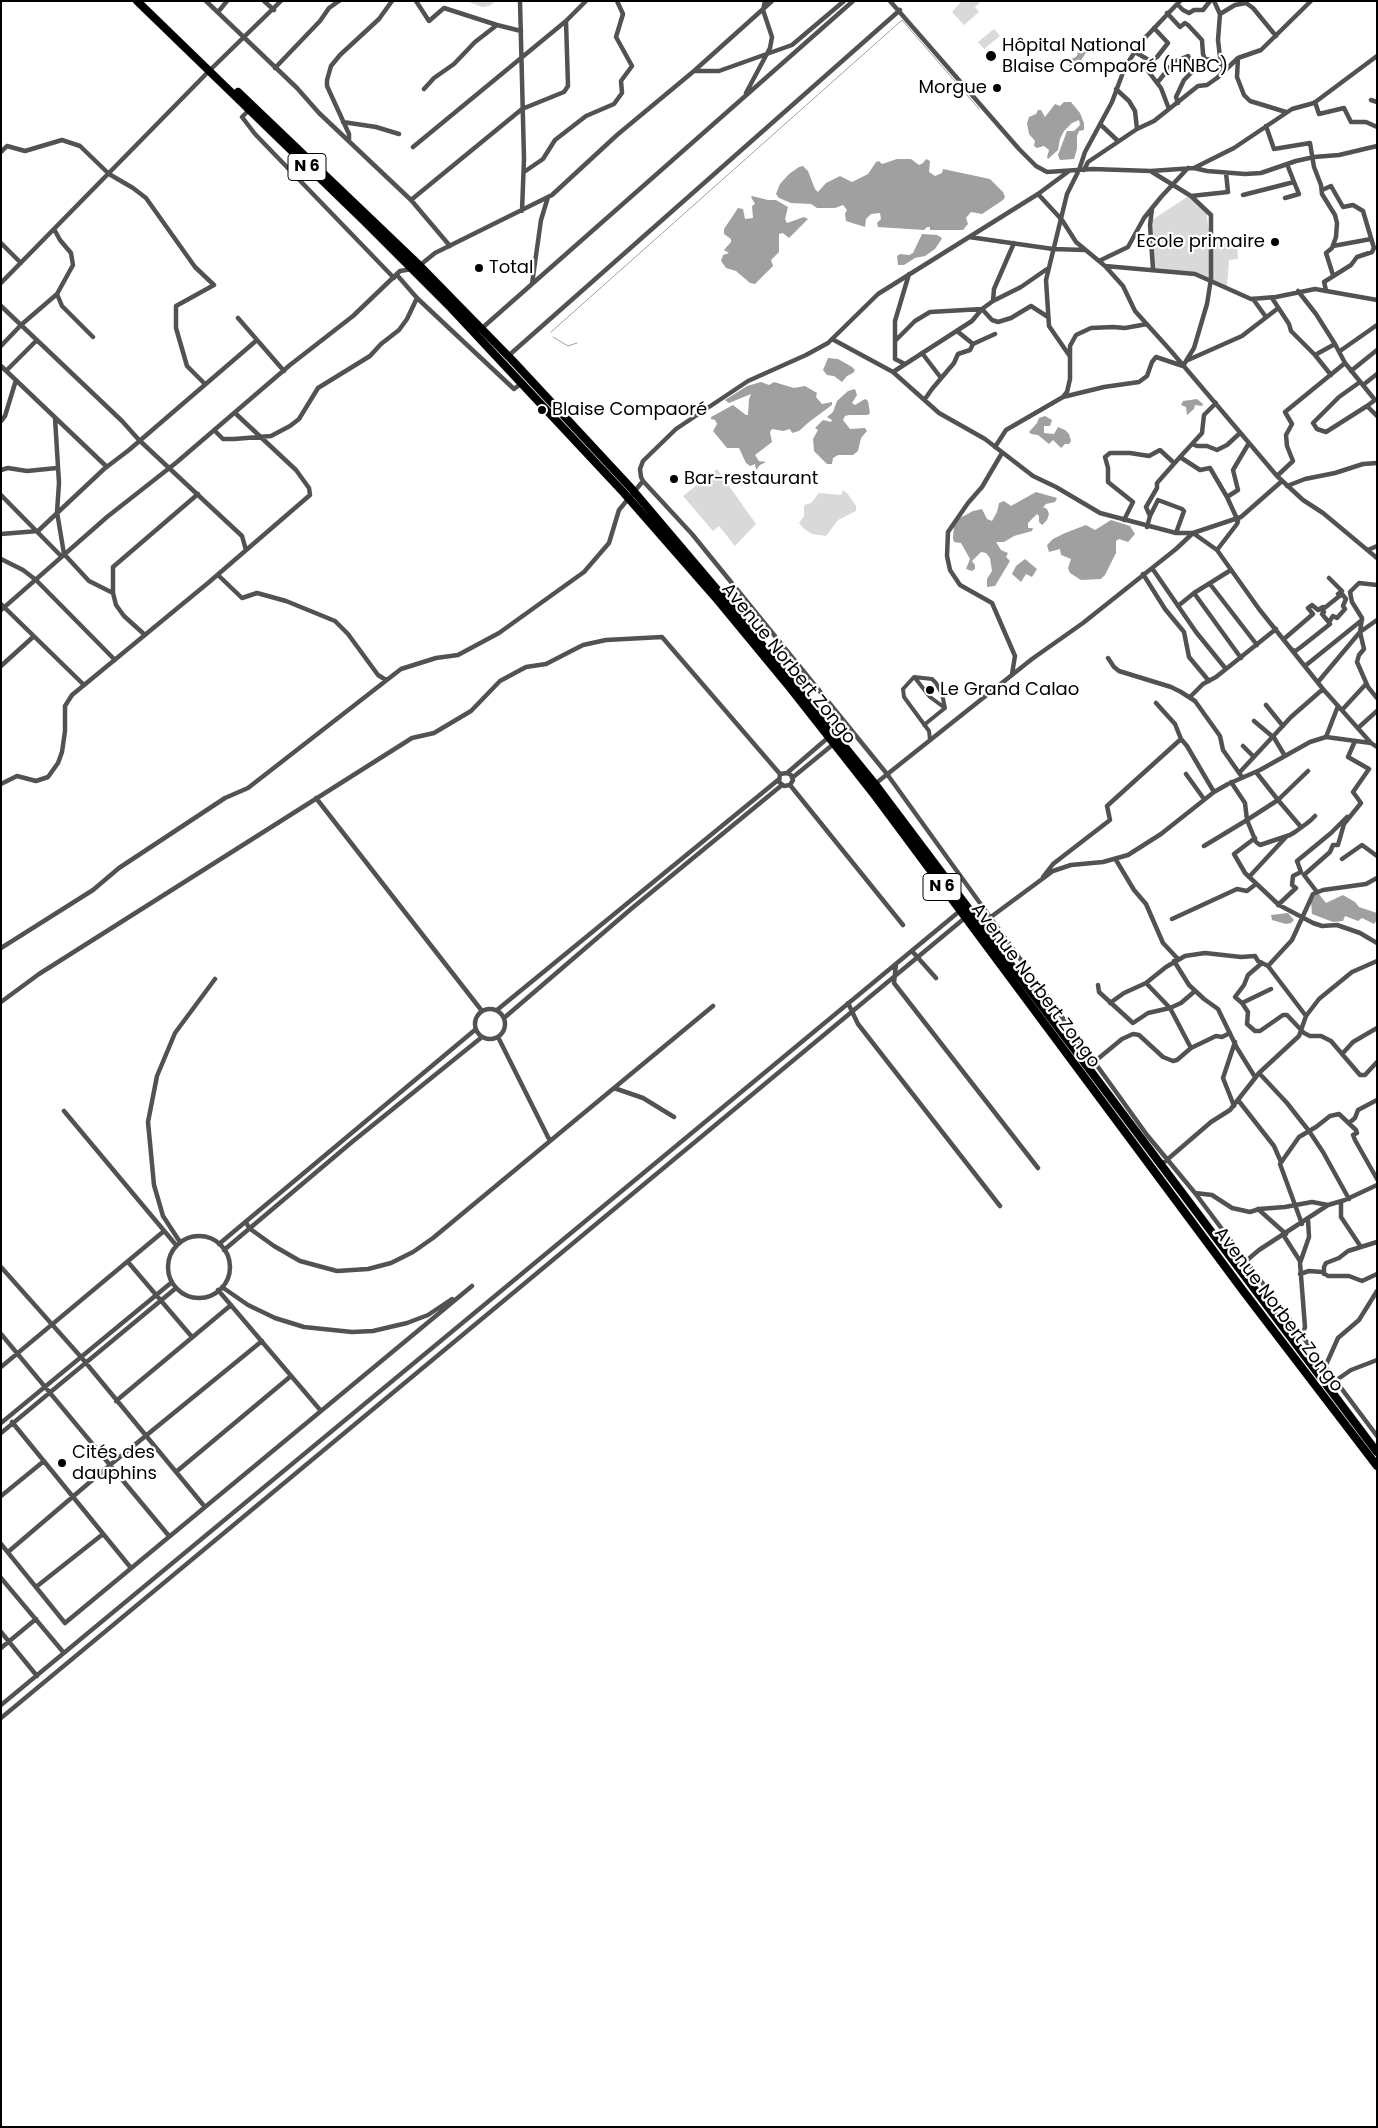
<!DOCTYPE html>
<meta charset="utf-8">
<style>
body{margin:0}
#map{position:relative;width:1378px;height:2128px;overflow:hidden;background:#fff;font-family:Poppins,sans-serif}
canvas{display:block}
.frame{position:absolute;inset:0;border:2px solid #000;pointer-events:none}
</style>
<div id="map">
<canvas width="1378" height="2128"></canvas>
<div class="frame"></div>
</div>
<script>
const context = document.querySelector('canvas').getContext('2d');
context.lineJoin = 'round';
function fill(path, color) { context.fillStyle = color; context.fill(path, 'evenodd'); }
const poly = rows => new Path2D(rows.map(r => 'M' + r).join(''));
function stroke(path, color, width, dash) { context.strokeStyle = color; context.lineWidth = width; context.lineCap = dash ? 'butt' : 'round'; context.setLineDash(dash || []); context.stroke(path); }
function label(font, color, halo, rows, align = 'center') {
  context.font = font + ' Poppins,sans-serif'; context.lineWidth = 4.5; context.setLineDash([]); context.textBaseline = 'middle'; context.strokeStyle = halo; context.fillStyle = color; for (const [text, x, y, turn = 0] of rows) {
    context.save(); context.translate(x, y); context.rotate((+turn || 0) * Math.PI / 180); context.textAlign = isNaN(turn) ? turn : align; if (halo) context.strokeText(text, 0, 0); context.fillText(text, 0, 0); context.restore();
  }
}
fill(poly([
 [466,1,496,1,489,6,482,7],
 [962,1,981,1,975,7,979,12,964,25,952,12],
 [994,29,1000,36,984,49,978,42],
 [1190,195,1206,208,1210,241,1237,245,1238,259,1229,260,1227,288,1199,274,1154,268,1152,220],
 [717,469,756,524,735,546,719,526,713,531,683,496],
 [843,490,847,493,856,506,856,511,838,520,826,536,812,534,803,528,799,523,804,516,804,505,811,503,819,493,841,495]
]), '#d9d9d9');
fill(poly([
 [1088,40,1095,50,1087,51,1078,65,1069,66,1068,61,1077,56,1078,51],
 [1064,102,1071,102,1080,113,1084,123,1084,130,1079,131,1077,136,1077,149,1074,159,1060,160,1058,155,1067,131,1074,131,1080,125,1079,120,1072,123,1064,131,1060,139,1058,150,1048,159,1047,157,1049,150,1044,146,1037,148,1034,146,1035,141,1029,134,1027,123,1029,117,1036,114,1038,110,1041,110,1045,117,1055,104,1060,106],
 [897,159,911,159,919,165,923,163,926,159,930,161,929,172,935,176,942,173,943,169,990,179,1003,192,1005,197,1003,200,982,214,971,212,966,218,968,224,963,230,930,230,930,227,927,227,924,230,878,227,877,223,881,219,880,213,871,214,866,219,865,227,846,221,845,214,847,210,843,205,835,208,817,208,811,204,791,203,779,198,776,194,780,184,789,174,799,167,803,166,808,171,815,189,818,192,826,183,840,176,852,182,868,174,876,162,879,161,882,164],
 [752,196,768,200,776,200,788,207,785,219,787,223,804,217,808,219,789,238,783,233,779,234,779,252,771,260,773,266,755,284,750,283,736,271,726,268,721,261,723,255,729,253,724,250,731,242,731,239,724,234,724,229,738,208,743,209,745,219,753,218,752,206,755,204,751,197],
 [922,234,937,235,942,238,941,240,935,249,925,256,915,258,904,265,898,265,897,256,900,254,909,255,913,253],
 [828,358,838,359,852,367,855,370,853,373,847,376,842,382,834,376,827,375,823,370],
 [761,382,769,385,774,382,794,388,805,386,817,393,816,397,822,404,832,402,832,405,809,422,799,431,792,433,790,429,783,431,772,429,770,432,772,442,755,455,759,461,766,462,760,465,756,470,755,464,750,466,746,463,739,448,727,448,713,431,717,424,715,420,711,419,711,417,733,405,746,415,748,415,749,399,751,394,729,403,725,400,747,386],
 [855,389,857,395,852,403,855,405,865,399,868,401,870,413,868,415,849,415,845,416,843,420,850,429,865,428,867,431,861,438,858,451,853,455,838,455,833,458,832,464,827,464,814,451,813,439,818,430,815,428,823,420,831,422,832,420,827,417,833,412,837,401,848,391],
 [1197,399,1203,404,1202,406,1195,405,1194,409,1187,415,1186,407,1181,405,1183,401],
 [1045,416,1052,420,1050,426,1044,426,1044,433,1054,434,1058,427,1065,430,1069,434,1071,441,1069,444,1065,444,1061,448,1053,440,1049,444,1038,435,1031,434,1029,432,1037,423,1039,418],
 [1036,492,1057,498,1055,502,1046,504,1043,507,1047,509,1049,514,1047,520,1042,525,1039,522,1039,516,1037,514,1028,523,1028,528,1033,528,1032,531,1014,536,1004,542,996,542,1001,550,1008,553,1006,557,1010,561,995,586,987,587,987,579,992,571,990,558,986,553,981,552,972,561,975,565,975,569,972,571,966,569,970,559,961,543,954,542,953,538,954,526,960,518,973,511,982,509,987,519,992,521,997,512,999,503,1004,501,1011,506],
 [1111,520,1130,526,1135,534,1128,542,1119,539,1116,541,1116,553,1105,575,1101,579,1081,580,1070,573,1068,568,1071,559,1061,555,1060,549,1049,552,1047,545,1053,539,1065,533,1086,525,1095,530],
 [1025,559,1037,569,1032,577,1026,574,1021,582,1012,574,1016,566],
 [1318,893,1326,903,1343,895,1355,902,1359,907,1377,913,1377,920,1374,924,1362,918,1358,921,1345,916,1343,921,1333,922,1312,914,1311,902,1316,894],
 [1288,913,1294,920,1291,923,1286,924,1272,920,1271,915]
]), '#a0a0a0');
stroke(poly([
 [551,332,902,20,979,109],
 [553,337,568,346,577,343]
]), '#a0a0a0', 1);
const primary = poly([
 [137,1,365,222,451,308,624,493,715,597,791,689,876,797,1244,1292,1377,1466],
 [238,92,420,266,513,361,631,488,720,593,875,784,1377,1452]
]);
stroke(primary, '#dbdbdb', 9);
stroke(poly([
 [915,678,930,697,945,708],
 [924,725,945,708],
 [930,740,929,731,904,697,903,689,914,677,932,679,936,683,942,694,945,708]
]), '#525252', 4);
stroke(poly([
 [206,1,297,88,319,113,411,200,450,246],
 [264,1,274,10],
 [416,1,429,21,444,8,497,25],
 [520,1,524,159,522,211],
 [890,1,1019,149,1036,166,1047,172,1092,169,1151,171,1194,168,1234,148,1292,109,1314,103,1377,56],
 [1214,1,1220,14,1218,40,1222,74],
 [1177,4,1183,10,1189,13,1194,10,1203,10,1210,1],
 [218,12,227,1],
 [1167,13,1180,27,1185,23,1188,25,1202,40,1203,54,1205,59,1219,61],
 [1220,14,1235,5,1246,3,1253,8,1276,36],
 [1135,52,1147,59,1148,71,1161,88,1169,109],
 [1238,58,1237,77,1244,95,1250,101,1286,112],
 [1147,64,1157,57,1168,43,1154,28],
 [275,68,320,21,329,8,339,1],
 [694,71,719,71,792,45,844,1],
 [1157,83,1174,62,1188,56,1194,70,1184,80,1176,97,1178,103],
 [424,89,434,78,454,64,475,42,497,25,521,31],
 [1116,89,1129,101,1135,111,1137,129],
 [746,93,770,48,772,37,763,10,765,1],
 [1371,100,1377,102],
 [1315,102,1319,114,1344,108,1351,122,1366,122,1377,127],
 [249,110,242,117,255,134,394,278],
 [343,122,376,127,399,134],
 [1100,124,1118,141],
 [1266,126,1274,149,1310,143,1314,167,1321,185,1322,194,1335,215,1337,223,1336,237,1332,248,1326,253,1333,275],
 [349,141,349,134,327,86,327,80,331,66,340,55,379,19,392,1],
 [413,147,566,21,586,1],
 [1,152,7,146,25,151,62,140,80,146,109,174,133,188,146,198,195,267,214,285,176,306,176,328,187,366,205,384],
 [1194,168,1207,171,1245,174,1261,173,1296,161,1314,157,1339,155,1377,146],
 [1084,170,1088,162,1094,158,1137,129,1154,121,1198,86,1207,85,1217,78,1238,58,1261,50,1311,1],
 [1069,171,1038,194,878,294,828,343,806,355,748,381,676,429,643,461,640,469,641,477,643,481,692,534,887,774,1147,1135,1195,1193,1377,1436],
 [524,172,543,159,555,140,586,116,614,104,622,93,621,81,632,66,616,37,623,14,617,1],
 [1322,190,1331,186,1343,207,1353,205,1363,211,1374,248,1372,252,1357,257,1351,265,1324,282,1326,290],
 [1038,194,1062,220,1076,242,1105,266,1123,286,1135,311,1171,351,1277,476,1303,500,1323,513,1377,558],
 [1243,195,1294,182,1287,164],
 [1191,196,1228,192,1226,173],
 [1285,198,1299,194,1294,182],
 [411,200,522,109,564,92,568,86,566,21],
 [1152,209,1150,225,1153,269],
 [969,237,1053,249,1084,250],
 [1,243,21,263],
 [1333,246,1371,239],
 [1099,261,1128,247,1144,218,1161,197,1188,168],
 [419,266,435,253,552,195,617,135,694,71,772,1],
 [1105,266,1195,274,1251,299,1276,297,1315,289,1377,300],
 [397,275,417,298,514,389,522,383],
 [1,283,209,71,281,1],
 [532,284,541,220,548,197],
 [57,294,62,306,93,337],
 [1272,298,1289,324,1291,331,1315,355,1335,344,1316,314,1298,291],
 [1253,299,1266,317],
 [993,301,994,289,1014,243],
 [1,306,122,421,139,440,242,536,246,550],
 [238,318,284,371],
 [481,329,853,1],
 [957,331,973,344,995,334],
 [832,339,893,372,939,413,985,439,1033,476,1056,487,1100,513,1176,533,1193,533,1241,517,1282,481],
 [895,341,895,321,909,274],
 [1335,344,1345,363,1375,400,1367,406,1377,416],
 [1,346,21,325,57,294,73,265,71,253,60,240,54,229],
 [1340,351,1377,325],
 [922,353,941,378],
 [1069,355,1049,326,1046,280,1067,194,1079,170,1085,152,1112,102,1125,67,1142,41,1180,1],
 [1315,355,1331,375],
 [507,357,900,10],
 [1188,360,1242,336,1277,309],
 [905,364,895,359,895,341,915,321,930,312,982,309,992,320,998,322,1011,318,1031,306,1048,317],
 [1,366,107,467],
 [6,371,37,340],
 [1351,371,1377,350],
 [893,372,972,321,982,309,993,301,1021,287,1047,269],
 [1360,382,1339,397,1313,423,1317,429,1326,432,1367,406],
 [1363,385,1377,374],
 [1063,397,1104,387,1139,382,1147,376,1152,362,1156,357,1183,366,1194,348,1207,304,1211,279,1211,215,1191,196,1152,172],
 [925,399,932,389,954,363,958,354,970,350,973,344],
 [55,418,59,483,57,512,64,554,89,581,113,593],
 [1,421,5,416,16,380],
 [214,430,223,439,234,439,271,436,290,426,299,419,318,388,370,356,381,344,399,330,407,319,417,298],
 [1192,444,1202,433,1204,415,1216,403],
 [995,447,1006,430,1063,397,1067,392,1070,379,1070,346,1076,335,1091,328,1113,327,1125,328,1147,324],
 [1002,453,982,487,968,503,948,532,947,556,950,570,960,585,992,603,1015,656,1012,674],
 [1,470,8,468,27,471,57,468],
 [1277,476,1293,461,1287,446,1286,435,1292,424,1285,412,1345,363],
 [1287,486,1305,479,1335,473,1363,464,1377,463],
 [1,495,61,556],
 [1227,497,1238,490,1233,470,1249,443],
 [1150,516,1158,500,1182,509,1184,511,1176,533],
 [1124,520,1133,502,1108,482,1108,468,1105,457,1110,453,1130,453,1149,456,1160,450,1174,463],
 [1147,527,1150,516,1146,507,1157,488,1157,483,1180,457],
 [1,534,38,531,104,469,129,450,257,340],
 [1217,550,1237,524,1238,521,1227,497,1210,468,1200,470,1180,457,1192,444,1197,446,1207,446,1217,450,1227,445,1240,433],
 [1368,550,1377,546],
 [1,559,23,570,36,580,115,660],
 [1152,568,1196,632,1226,669],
 [1143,574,1165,609,1184,632,1189,657,1209,681],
 [218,575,242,598,257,593,286,601,335,621,348,634,378,675,386,680],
 [1329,578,1342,591,1338,594],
 [1210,584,1257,645],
 [1377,585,1359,583,1350,592,1352,602,1362,618,1360,632,1364,649,1359,655,1357,662,1368,687,1377,698],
 [1194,593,1231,570],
 [1,604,84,685],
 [1178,606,1194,593,1241,658],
 [1,610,107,517,177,462,290,365,353,316,400,271,412,269],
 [145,635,124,616,116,605,113,593,113,567,198,494],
 [1284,639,1313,614,1308,608,1312,605,1318,610,1323,607],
 [1293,650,1294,652,1301,647,1330,624,1327,620,1322,614,1324,612,1322,610,1342,594,1346,599,1343,606,1345,609,1337,618,1333,616,1329,622],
 [1108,658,1114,667,1119,671,1171,687,1181,692,1195,701,1220,736,1223,750,1242,777],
 [1,666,33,637],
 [1305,666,1362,620],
 [1318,682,1360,632,1377,620],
 [1190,697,1203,684,1216,677,1276,629],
 [1156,703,1175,724,1181,739,1187,746,1214,792],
 [1266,705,1283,726],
 [1342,710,1366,684],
 [1254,721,1273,737],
 [1358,728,1377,711],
 [1273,736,1285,756],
 [1326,737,1338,706],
 [1243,746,1254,757],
 [1256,772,1278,800,1308,771],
 [787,773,791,775,793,780,790,785,784,786,779,782,780,774,787,773,830,736],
 [1239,773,1291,717,1323,689],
 [1186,774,1204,799],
 [792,778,836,742],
 [1,784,17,776,36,781,48,777,58,763,62,752,65,731,65,706,72,695,208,583,310,495,309,488,296,470,235,413],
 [875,784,1032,659,1083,623,1176,549,1193,533,1217,550,1259,609,1323,689,1371,743],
 [790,785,903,925],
 [316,798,482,1011],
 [1301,827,1278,800,1247,820,1256,842,1260,845,1290,835,1295,832,1306,824,1311,820,1315,816],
 [1255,838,1234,854,1245,873,1279,905,1313,923,1322,926,1337,925,1360,933,1377,943],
 [1204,846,1247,820,1245,803,1231,782],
 [1342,859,1362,845,1377,856],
 [1116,860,1134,890,1146,904,1163,943,1178,959],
 [1043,877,1053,864,1110,820,1107,806,1181,739],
 [1249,877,1286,837],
 [1317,892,1304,875,1330,852,1333,845,1338,845,1344,824,1361,803,1353,792,1369,769,1348,757,1355,741],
 [1278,905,1296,888,1292,885,1293,876,1301,872,1297,861,1331,833,1347,817],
 [1172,919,1237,889,1247,891,1256,884],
 [980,925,1053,871,1071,865,1103,862,1128,855,1161,834,1214,792,1228,784,1260,770,1310,742,1326,737,1371,743,1377,747],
 [1,948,93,890,119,868,225,798,248,788,401,669,436,658,458,655,499,633,584,572,609,543,619,510,643,481],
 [912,951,936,978],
 [1174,961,1189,985,1204,999,1218,1009,1237,1048,1255,1077],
 [1262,963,1248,975,1244,985,1235,997,1242,1003,1271,989],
 [896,964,894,983,1038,1168],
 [1268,966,1292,940,1313,894,1323,890,1366,884,1377,878],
 [1146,983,1170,1008,1191,1048,1216,1036,1222,1037,1230,1033],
 [1098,985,1099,992,1133,1023,1148,1013,1170,1008,1181,1003,1195,991],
 [1,1002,39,974,412,738,434,733,471,711,500,681,526,667,546,664,583,645,606,640,662,637,780,774],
 [848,1003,858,1024,1000,1206],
 [1110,1003,1124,993,1146,983,1166,967,1185,956,1205,953,1241,957,1255,956,1258,961,1268,966,1306,1016],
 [1242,1003,1248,1012,1247,1024,1255,1031,1260,1031,1283,1015,1287,1015,1304,1033,1310,1036,1321,1036,1331,1041,1360,1075,1365,1075,1377,1062],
 '475 1024a15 15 0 1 1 30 0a15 15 0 1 1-30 0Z',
 [497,1010,778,780],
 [504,1018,631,909,782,785],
 [498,1037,550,1141],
 [1343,1053,1353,1042,1377,1028],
 [1088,1067,1122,1039,1133,1034,1139,1035,1163,1057,1173,1061,1177,1060,1191,1048],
 [1259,1073,1287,1103,1309,1131,1323,1152,1349,1199],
 [614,1088,643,1098,674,1117],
 [1238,1100,1274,1146,1281,1162],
 [1234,1106,1223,1078,1235,1042],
 [64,1111,176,1245],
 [1349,1123,1355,1118,1358,1110,1377,1100],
 [1161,1165,1211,1122,1230,1110,1259,1073,1299,1036,1306,1016,1319,999,1352,972,1377,961],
 [1195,1193,1212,1195,1232,1208,1250,1212,1259,1209,1285,1207,1312,1202,1328,1205],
 [1341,1202,1341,1217,1361,1247],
 [1258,1209,1286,1234],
 [246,1222,249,1228,274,1246,300,1261,337,1271,368,1269,391,1263,413,1252,433,1238,713,1006],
 [1302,1224,1280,1164,1299,1137,1316,1127,1330,1116,1339,1114,1356,1130,1357,1133,1353,1135,1355,1140,1377,1179],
 [1284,1236,1300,1261],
 '168 1267a31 31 0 1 1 62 0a31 31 0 1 1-62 0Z',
 [180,1242,163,1216,154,1185,148,1122,157,1076,175,1033,215,979],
 [219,1244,476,1029],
 [224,1250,352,1142,482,1037],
 [1246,1261,1259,1250,1328,1205,1345,1200,1377,1185],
 [128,1262,192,1337],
 [1,1267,81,1357,205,1507],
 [1300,1274,1309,1271,1322,1272,1328,1276,1349,1276,1362,1281,1377,1274],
 [1324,1274,1324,1267,1326,1263,1339,1258,1348,1251,1377,1242],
 [222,1287,248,1305,275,1318,304,1327,352,1332,373,1331,407,1323,428,1315,452,1299],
 [218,1290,321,1411],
 [1,1334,169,1536],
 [1302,1336,1305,1327,1300,1263,1309,1237,1308,1220],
 [1,1367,164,1231],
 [1325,1367,1338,1338,1359,1320,1377,1291],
 [1335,1381,1351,1370,1377,1360],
 [116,1401,231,1305],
 [12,1422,131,1568],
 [1,1423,172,1282],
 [1,1433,176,1288],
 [176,1472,291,1376],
 [1,1496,44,1461],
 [1,1544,65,1623,472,1286],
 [8,1552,110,1465,262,1341],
 [1,1578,64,1653],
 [36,1587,103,1534],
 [1,1632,37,1676],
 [1,1648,36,1619],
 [1,1705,961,910],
 [1,1718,966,917]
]), '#525252', 4.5);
stroke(primary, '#000', 8);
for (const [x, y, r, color] of [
 [991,56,6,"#000"],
 [997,88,5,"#000"],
 [1275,242,5,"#000"],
 [479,268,5,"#000"],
 [542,410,5,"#000"],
 [674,479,5,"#000"],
 [930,690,5,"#000"],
 [62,1463,5,"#000"]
]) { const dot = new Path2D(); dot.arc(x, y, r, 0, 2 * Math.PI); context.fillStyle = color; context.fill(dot); stroke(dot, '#fff', 2); }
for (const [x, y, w] of [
 [307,167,38],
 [942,887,38]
]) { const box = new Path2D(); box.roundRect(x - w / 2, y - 13.5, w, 27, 4); context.fillStyle = '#fff'; context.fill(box); stroke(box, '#000', 1); }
label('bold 16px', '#000', null, [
 ["N 6",307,167],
 ["N 6",942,887]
]);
label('18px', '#000', '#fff', [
 ["Hôpital National",1002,46],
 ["Blaise Compaoré (HNBC)",1002,67],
 ["Morgue",987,88,"right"],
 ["Ecole primaire",1265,242,"right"],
 ["Total",489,268],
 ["Blaise Compaoré",552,410],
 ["Bar-restaurant",684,479],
 ["Le Grand Calao",940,690],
 ["Cités des",72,1453],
 ["dauphins",72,1474]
], 'left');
label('18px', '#000', '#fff', [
 ["Avenue Norbert Zongo",788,664,51],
 ["Avenue Norbert Zongo",1035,986,53],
 ["Avenue Norbert Zongo",1278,1310,53]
]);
</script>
